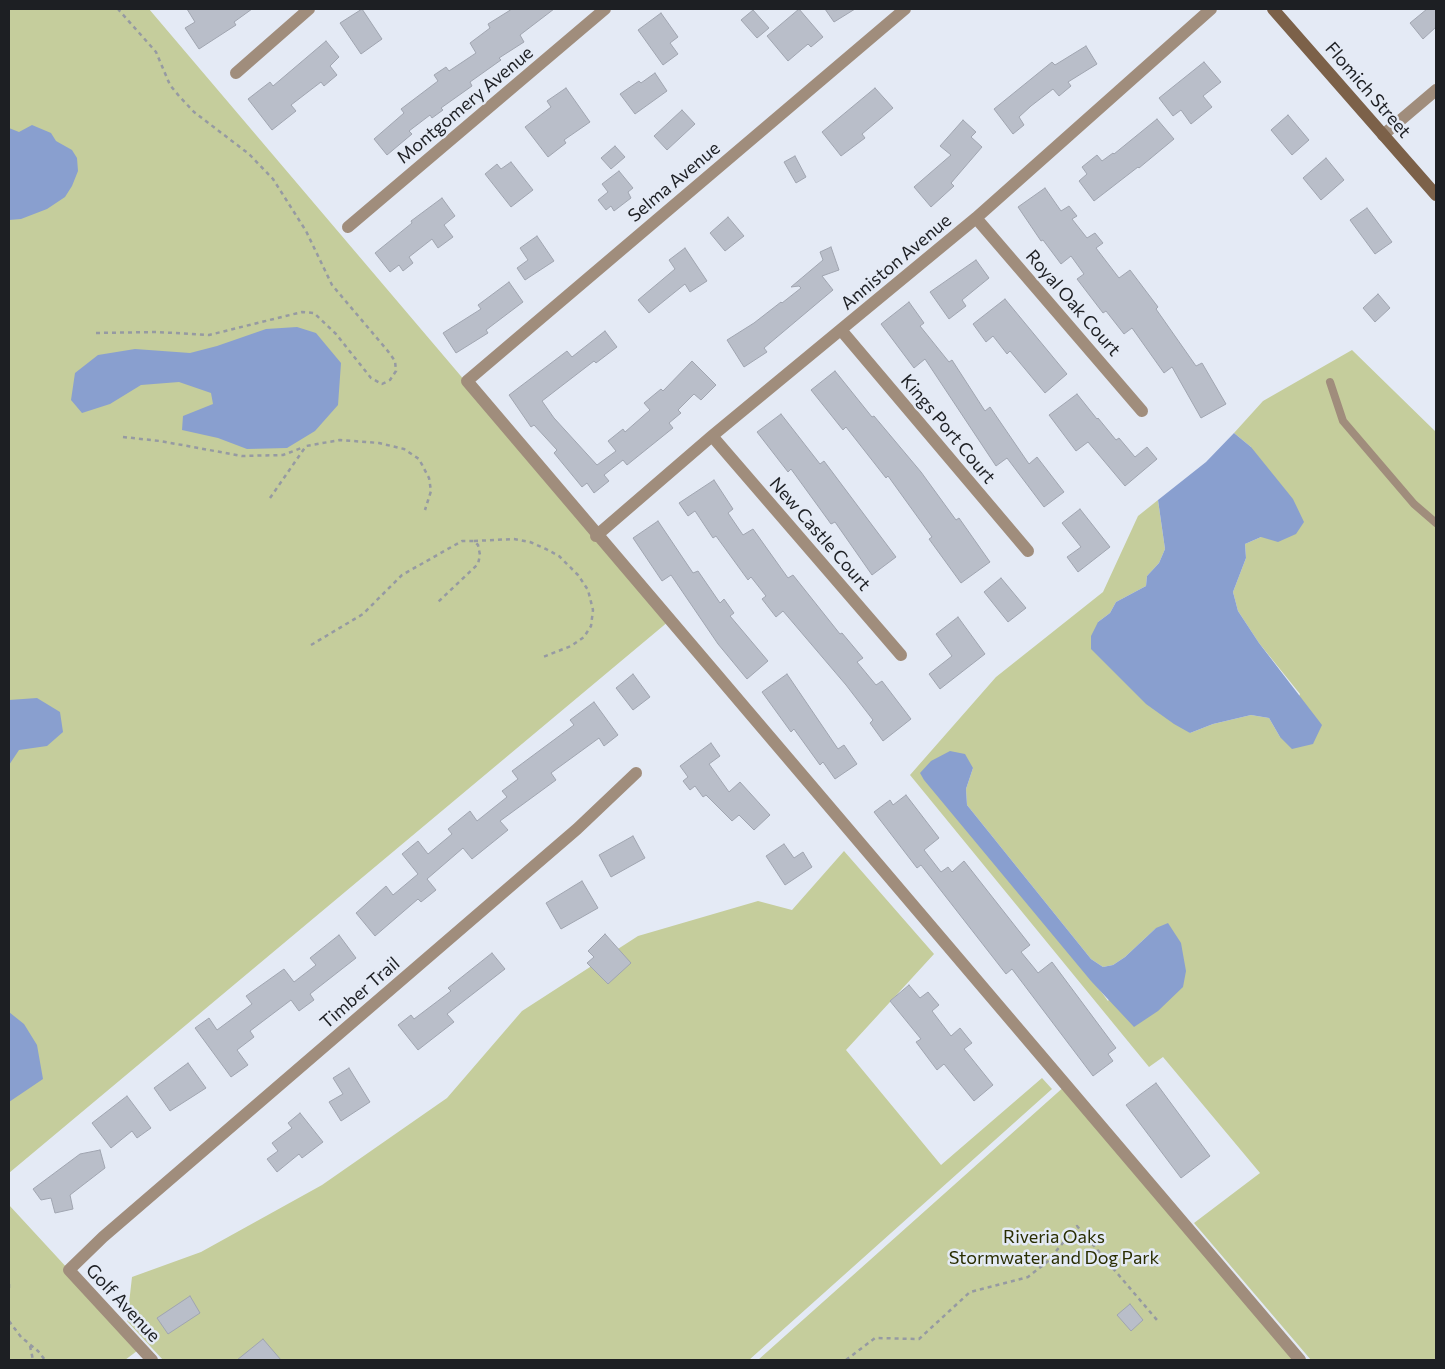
<!DOCTYPE html>
<style>
body{margin:0}
#map{position:relative;width:1445px;height:1369px;overflow:hidden;background:#e4eaf5;font-family:Commissioner,sans-serif}
canvas{display:block}
.frame{position:absolute;inset:0;border:10px solid #1d1f23;pointer-events:none}
</style>
<div id="map">
<canvas width="1445" height="1369"></canvas>
<div class="frame"></div>
</div>
<script>
const context = document.querySelector('canvas').getContext('2d');
context.lineJoin = 'round';
function fill(path, color) { context.fillStyle = color; context.fill(path, 'evenodd'); }
const poly = rows => new Path2D(rows.map(r => 'M' + r).join(''));
function stroke(path, color, width, dash) { context.strokeStyle = color; context.lineWidth = width; context.lineCap = dash ? 'butt' : 'round'; context.setLineDash(dash || []); context.stroke(path); }
function label(font, color, halo, rows, align = 'center') {
  context.font = font + ' Commissioner,sans-serif'; context.lineWidth = 5; context.setLineDash([]); context.textBaseline = 'middle'; context.strokeStyle = halo; context.fillStyle = color; for (const [text, x, y, turn = 0] of rows) {
    context.save(); context.translate(x, y); context.rotate((+turn || 0) * Math.PI / 180); context.textAlign = isNaN(turn) ? turn : align; if (halo) context.strokeText(text, 0, 0); context.fillText(text, 0, 0); context.restore();
  }
}
fill(poly([
 [9,9,149,9,669,621,9,1173],
 [1352,350,1436,432,1436,1360,1311,1360,1194,1223,1260,1173,1163,1057,1149,1067,910,775,996,677,1103,592,1138,516,1158,500,1165,549,1159,563,1147,576,1146,586,1116,602,1110,613,1098,622,1190,733,1213,724,1251,715,1269,718,1280,737,1300,694,1259,643,1238,611,1233,592,1246,558,1245,544,1261,537,1251,447,1234,433,1263,401],
 [931,761,973,768,966,789,967,805,1091,959,1103,967,1113,965,1125,957,1156,928,1108,1001],
 [844,851,934,954,846,1050,941,1165,1042,1078,1052,1089,749,1360,163,1360,127,1321,132,1277,201,1252,322,1185,447,1098,522,1011,638,936,758,901,792,910],
 [1066,1085,1301,1360,758,1360],
 [9,1205,141,1348,125,1360,9,1360]
]), '#c5cd9c');
fill(poly([
 [32,125,51,133,56,141,72,150,77,158,78,171,72,186,65,197,47,209,21,219,9,220,9,128,19,132],
 [297,327,316,333,341,363,338,405,315,431,287,448,247,449,218,438,182,430,183,416,213,404,211,393,179,382,141,385,110,404,82,413,71,400,75,373,98,355,135,349,190,353,217,346,266,329],
 [1234,433,1251,447,1293,499,1304,522,1296,534,1278,542,1261,537,1245,544,1246,558,1233,592,1238,611,1259,643,1322,725,1313,744,1292,749,1280,737,1269,718,1251,715,1213,724,1190,733,1174,724,1146,704,1091,649,1091,636,1098,622,1110,613,1116,602,1146,586,1147,576,1159,563,1165,549,1158,500,1206,462],
 [37,698,60,712,63,732,47,746,19,750,9,765,9,700],
 [950,751,965,754,973,768,966,789,967,805,1091,959,1103,967,1113,965,1125,957,1156,928,1168,923,1181,943,1186,971,1183,987,1158,1011,1134,1027,1091,981,924,780,920,773,931,761],
 [9,1012,24,1024,37,1045,43,1079,9,1102]
]), '#899fcf');
const building = poly([
 [187,9,252,9,234,22,236,25,199,49,185,28,195,22,187,9],
 [362,9,382,39,361,54,340,23,362,9],
 [512,9,554,9,520,35,524,42,499,58,501,60,470,82,472,86,441,108,443,110,432,118,430,115,409,131,412,134,387,155,374,139,404,113,401,109,438,81,434,75,446,67,449,71,476,53,470,43,490,28,488,24,512,9],
 [799,9,823,37,811,47,808,44,788,61,767,36,799,9],
 [825,9,855,9,834,22,825,9],
 [1427,9,1436,9,1436,27,1423,39,1410,23,1427,9],
 [753,10,769,28,757,38,741,20,753,10],
 [661,13,678,37,670,43,678,54,663,65,638,30,661,13],
 [326,41,339,57,330,66,337,75,324,86,321,82,291,105,296,111,272,130,248,99,270,82,273,86,326,41],
 [1086,46,1097,64,1068,82,1071,86,1059,96,1053,89,1031,106,1019,117,1024,125,1013,134,994,109,1052,62,1055,65,1086,46],
 [1204,62,1221,82,1203,96,1212,107,1191,124,1181,110,1173,116,1159,98,1204,62],
 [655,73,667,91,635,114,620,94,639,81,641,83,655,73],
 [566,88,590,122,564,140,566,143,548,157,525,127,551,107,547,101,566,88],
 [875,88,893,108,862,134,865,138,841,156,822,132,875,88],
 [682,110,695,124,667,150,654,136,682,110],
 [1288,115,1309,140,1292,155,1271,130,1288,115],
 [1157,119,1174,139,1139,168,1138,167,1094,201,1079,181,1087,174,1082,167,1097,155,1102,161,1113,153,1114,154,1157,119],
 [963,120,976,132,971,137,982,147,951,183,954,186,931,207,914,187,951,155,940,146,963,120],
 [615,146,625,157,611,169,601,158,615,146],
 [795,156,806,177,796,183,784,162,795,156],
 [1326,158,1344,180,1321,200,1303,178,1326,158],
 [511,162,533,190,511,207,485,174,497,164,501,169,511,162],
 [619,171,633,188,628,192,631,198,614,211,611,206,606,210,598,200,608,192,602,184,619,171],
 [1045,188,1061,211,1069,206,1077,216,1072,219,1087,238,1095,233,1103,243,1096,248,1119,278,1130,270,1158,307,1156,309,1196,366,1202,363,1226,404,1201,418,1172,367,1164,373,1132,328,1124,334,1106,311,1103,313,1077,279,1084,274,1071,256,1061,264,1043,240,1041,241,1018,207,1045,188],
 [442,198,455,216,444,225,453,237,438,248,432,239,409,257,413,263,403,271,399,265,390,272,375,253,412,223,411,221,442,198],
 [1367,208,1392,242,1375,254,1350,220,1367,208],
 [728,217,744,236,725,251,710,233,728,217],
 [537,236,554,261,525,280,517,268,528,260,520,248,537,236],
 [831,247,839,270,822,276,833,290,764,348,767,352,744,367,727,340,754,323,781,302,782,303,801,288,799,286,791,287,823,260,820,252,831,247],
 [685,248,707,281,690,292,685,284,649,313,638,300,675,269,669,260,685,248],
 [976,260,989,278,962,300,966,306,949,319,930,292,976,260],
 [509,282,523,302,486,330,488,333,456,353,443,333,481,309,478,305,509,282],
 [1378,294,1390,308,1375,322,1363,308,1378,294],
 [1005,299,1067,374,1045,393,1010,351,1007,354,993,336,986,342,973,324,1005,299],
 [909,302,924,323,920,326,949,362,952,360,985,411,990,407,1029,464,1037,457,1064,492,1044,507,1007,458,996,466,925,359,914,368,881,324,909,302],
 [605,331,617,347,596,363,594,361,542,401,554,418,597,465,616,451,608,441,623,429,625,432,650,410,644,403,661,389,663,391,692,361,716,385,701,400,694,394,678,410,681,413,669,423,673,428,627,465,623,460,604,475,609,481,594,493,587,483,582,487,554,453,557,450,534,425,531,427,509,395,567,351,572,357,605,331],
 [835,371,872,417,874,416,921,472,956,520,959,518,990,562,961,583,929,539,932,537,888,476,886,478,846,427,843,430,811,390,835,371],
 [1077,394,1097,419,1098,418,1116,440,1119,438,1135,457,1147,447,1157,459,1125,486,1088,442,1076,451,1049,415,1077,394],
 [781,414,820,464,824,461,896,557,872,575,835,522,831,524,791,469,788,472,757,432,781,414],
 [714,480,733,509,728,513,743,535,753,529,788,578,793,575,840,634,842,633,863,658,857,662,876,685,882,681,911,719,883,741,870,723,873,720,846,685,783,611,776,617,762,599,766,596,751,577,748,580,716,536,713,538,695,511,688,516,679,503,714,480],
 [1080,509,1110,547,1078,572,1067,557,1081,547,1062,523,1080,509],
 [658,521,693,573,698,571,720,603,724,599,734,613,730,616,768,661,747,679,718,644,671,575,662,581,633,538,658,521],
 [1001,578,1026,608,1008,622,984,592,1001,578],
 [958,617,985,654,940,689,929,674,952,656,936,634,958,617],
 [633,674,650,697,633,710,616,688,633,674],
 [787,674,838,749,844,745,857,764,835,779,823,762,820,765,794,729,791,732,762,692,787,674],
 [594,702,618,735,604,746,599,738,551,773,556,780,500,821,508,830,472,859,463,848,427,879,436,890,421,902,418,899,375,936,356,913,386,886,393,895,418,874,402,854,418,841,428,854,452,834,448,829,470,811,477,821,507,797,502,791,518,779,512,771,574,725,570,720,594,702],
 [711,743,720,756,709,764,729,792,740,782,770,815,754,830,739,815,732,821,706,795,703,797,695,786,690,790,683,781,688,777,680,766,711,743],
 [906,795,939,838,924,850,941,872,948,867,952,872,964,861,1030,945,1021,952,1035,969,1038,973,1052,962,1116,1048,1108,1054,1113,1061,1093,1076,1012,969,1006,974,921,865,917,868,874,812,890,800,893,805,906,795],
 [633,836,645,858,611,877,599,855,633,836],
 [784,844,794,858,803,852,812,867,785,885,766,856,784,844],
 [582,881,598,908,561,929,546,903,582,881],
 [605,934,631,963,608,984,587,963,594,957,588,951,605,934],
 [339,935,356,958,310,994,314,1000,299,1011,291,1000,250,1031,254,1037,237,1050,248,1065,231,1077,195,1028,209,1018,217,1030,252,1004,246,996,284,969,294,982,316,965,310,958,339,935],
 [492,953,505,969,447,1014,454,1022,418,1050,398,1025,411,1015,414,1019,451,991,448,988,492,953],
 [909,985,920,998,928,992,939,1005,932,1011,951,1036,960,1028,972,1043,964,1049,993,1085,974,1101,944,1064,937,1070,916,1042,921,1039,890,1001,909,985],
 [188,1063,206,1088,170,1111,154,1088,188,1063],
 [349,1068,370,1102,341,1121,329,1102,343,1094,333,1078,349,1068],
 [1156,1083,1210,1156,1181,1178,1126,1105,1156,1083],
 [127,1096,151,1128,137,1138,132,1131,111,1148,92,1123,127,1096],
 [300,1113,323,1142,302,1158,299,1154,277,1172,267,1159,278,1151,272,1143,292,1128,288,1123,300,1113],
 [100,1150,105,1168,70,1195,73,1209,55,1213,51,1198,41,1200,33,1189,80,1154,100,1150],
 [190,1296,200,1313,168,1334,157,1318,190,1296],
 [1130,1304,1143,1320,1131,1331,1117,1315,1130,1304],
 [263,1339,281,1360,237,1360,263,1339]
]);
fill(building, '#b9bec9');
stroke(building, '#a0a5b0', 1);
stroke(poly([
 [96,333,157,332,209,335,302,312,314,313,336,334,371,378,382,384,390,380,396,371,395,361,387,350,332,285,306,231,273,179,249,154,194,112,179,96,170,85,156,52,118,9],
 [123,437,160,441,242,456,283,455,304,447],
 [270,498,306,446,340,440,379,443,404,449,419,459,429,478,431,491,425,510],
 [474,541,514,539,530,542,546,549,559,556,578,575,588,590,593,610,591,626,584,637,571,646,543,657],
 [311,645,363,614,402,575,462,541,474,541,478,545,480,555,478,564,436,604],
 [9,1284,9,1288],
 [9,1321,21,1337,38,1351,45,1360],
 [30,1346,33,1360],
 [846,1360,875,1338,919,1339,970,1292,1028,1277,1047,1262,1077,1226,1157,1320]
]), '#969aa2', 2.5, [4, 4]);
stroke(poly([
 [1330,382,1343,421,1414,504,1436,523]
]), '#a08d7c', 8);
stroke(poly([
 [905,9,467,381,1300,1360],
 [236,73,309,9],
 [1383,135,1436,90],
 [976,218,1142,411],
 [348,227,605,9],
 [841,330,1028,551],
 [712,436,901,655],
 [596,536,712,436,976,218,1211,9],
 [152,1360,69,1270,103,1237,577,829,636,773]
]), '#a08d7c', 12);
stroke(poly([
 [1273,9,1436,195]
]), '#7c6149', 12);
label('18px', '#1d1f23', '#e4eaf5', [
 ["Flomich Street",1368,90,49],
 ["Montgomery Avenue",465,105,-40],
 ["Selma Avenue",674,182,-40],
 ["Anniston Avenue",896,262,-40],
 ["Royal Oak Court",1073,303,49],
 ["Kings Port Court",948,429,50],
 ["New Castle Court",820,534,49],
 ["Timber Trail",360,993,-41],
 ["Golf Avenue",123,1303,47]
]);
label('18px', '#292d01', '#e4eaf5', [
 ["Riveria Oaks",1054,1237],
 ["Stormwater and Dog Park",1054,1258]
]);
</script>
